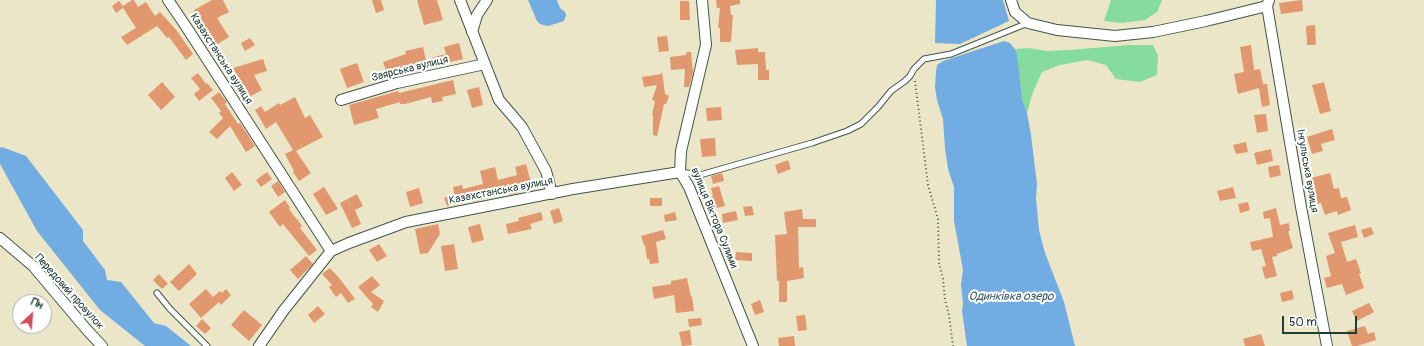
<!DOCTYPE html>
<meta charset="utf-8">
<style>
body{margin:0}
#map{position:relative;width:1424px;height:346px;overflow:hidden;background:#ebe6c8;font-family:Pangolin,sans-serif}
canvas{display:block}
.north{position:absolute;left:12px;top:294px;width:40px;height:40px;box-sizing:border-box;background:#fff;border:1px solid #a5b1ae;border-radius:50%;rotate:26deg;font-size:11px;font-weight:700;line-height:16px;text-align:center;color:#1f3d34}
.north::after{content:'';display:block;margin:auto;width:14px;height:18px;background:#d1495b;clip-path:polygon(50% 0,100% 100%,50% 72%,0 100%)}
.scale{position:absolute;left:1282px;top:316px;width:75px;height:18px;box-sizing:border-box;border:2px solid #1f3d34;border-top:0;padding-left:5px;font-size:12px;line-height:14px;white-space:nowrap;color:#1f3d34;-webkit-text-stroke:3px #fff;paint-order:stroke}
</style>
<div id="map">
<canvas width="1424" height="346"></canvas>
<div class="north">Пн</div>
<div class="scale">50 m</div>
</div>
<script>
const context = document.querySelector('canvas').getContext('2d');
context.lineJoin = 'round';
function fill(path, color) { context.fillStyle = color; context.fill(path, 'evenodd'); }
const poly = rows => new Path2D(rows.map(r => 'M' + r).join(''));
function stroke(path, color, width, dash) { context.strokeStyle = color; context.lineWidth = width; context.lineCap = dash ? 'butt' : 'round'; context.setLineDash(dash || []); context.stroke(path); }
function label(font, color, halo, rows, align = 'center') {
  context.font = font + ' Pangolin,sans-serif'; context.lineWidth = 4; context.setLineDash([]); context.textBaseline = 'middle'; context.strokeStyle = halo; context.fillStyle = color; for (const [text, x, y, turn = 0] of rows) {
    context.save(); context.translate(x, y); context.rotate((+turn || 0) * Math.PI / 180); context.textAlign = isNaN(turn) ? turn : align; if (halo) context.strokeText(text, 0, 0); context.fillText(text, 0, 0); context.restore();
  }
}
fill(poly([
 [1111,0,1162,0,1157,12,1145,20,1122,23,1104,21],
 [1129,45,1153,45,1158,56,1157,75,1140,82,1116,79,1106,65,1087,60,1060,65,1042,72,1033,92,1027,113,1022,99,1015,49,1029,48,1047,51,1069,50]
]), '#86db9e');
fill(poly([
 [528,0,557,0,560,8,565,12,566,15,564,21,548,26,540,24,537,21],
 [936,0,1003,0,1009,21,960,44,935,43],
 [1004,41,1010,43,1015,49,1017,55,1022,99,1027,113,1031,135,1037,184,1036,198,1039,230,1045,253,1064,302,1075,346,967,346,962,311,963,304,961,284,963,270,954,221,954,187,948,169,945,148,943,119,937,100,935,87,936,72,937,65,943,61],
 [2,147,26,156,83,230,83,241,105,270,107,280,121,282,154,323,166,326,191,346,145,346,100,310,37,231,0,164,0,148]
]), '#71ace2');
fill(poly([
 [132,0,134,0,138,7,146,2,155,16,160,12,177,31,193,54,186,60,169,37,167,38,157,26,127,45,121,37,136,28,123,8,116,13,112,6,119,1,123,6],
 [212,0,223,0,229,12,217,18,229,37,216,45,208,32,206,33,194,10],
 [372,0,381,0,384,10,376,13],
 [417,0,437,0,443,20,424,25],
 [716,0,740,0,740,4,730,6,731,15,733,15,731,42,720,42,720,28,718,28,720,8,717,8],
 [1302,0,1303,11,1281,14,1279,3],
 [680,1,689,1,690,20,680,20],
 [1315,25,1316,45,1307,45,1306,26],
 [667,36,669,51,659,52,657,37],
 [250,38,255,45,245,51,241,43],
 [459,43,463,59,433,66,431,58,446,54,444,47],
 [1251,45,1254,70,1260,69,1263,84,1267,84,1270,105,1262,107,1259,88,1238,94,1234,74,1244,72,1240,47],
 [423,47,427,65,410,69,410,73,403,75,402,72,388,76,383,62,406,54,405,51],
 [758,48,758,52,765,52,766,70,769,70,769,80,758,80,758,64,737,65,735,50],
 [687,52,691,52,693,72,689,87,684,87,685,69,671,70,670,57,686,55],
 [263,59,267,71,254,75,262,90,249,97,233,68],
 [357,63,364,82,347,88,340,69],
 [662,71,665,94,669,96,666,104,664,104,657,136,653,135,653,116,652,115,655,101,652,100,657,85,644,87,642,77,661,74],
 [198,73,206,84,207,83,213,90,199,101,194,94,200,89,191,78],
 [453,80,456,94,442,97,443,101,432,103,431,97,405,104,400,104,400,102,376,109,379,118,354,125,349,105,398,91,399,93],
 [162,82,175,97,161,110,148,95],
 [1324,82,1331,111,1320,114,1312,85],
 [479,87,483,105,472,108,467,90],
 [219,92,227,102,225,104,238,124,240,123,255,146,246,152,230,126,217,139,209,132,223,118,219,113,221,111,211,98],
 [295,97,305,118,310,115,323,137,296,151,311,173,299,181,293,172,294,171,285,154,293,150,276,122,266,129,255,110,261,106,265,112,279,103,280,105],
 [721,107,722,120,707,121,706,108],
 [1266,114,1268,131,1257,133,1254,115],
 [1332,129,1335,140,1321,144,1323,151,1312,154,1307,137],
 [715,138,716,156,702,157,700,139],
 [1246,142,1248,152,1236,154,1233,145],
 [1271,149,1273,161,1257,165,1254,153],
 [788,160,791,169,778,174,775,165],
 [526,164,531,183,517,186,518,193,509,195,507,187,482,194,483,199,473,202,472,199,447,206,444,198,454,193,453,187,462,185,463,189,483,184,480,171,495,167,498,180,517,175,515,167],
 [1279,165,1281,175,1270,178,1268,167],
 [232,172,242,185,234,191,225,178],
 [267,172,272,179,261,187,256,180],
 [722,173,724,181,713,184,711,176],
 [1330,173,1334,189,1339,188,1341,198,1347,197,1351,210,1338,215,1337,211,1325,215,1321,203,1317,204,1311,178],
 [278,181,285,192,278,197,271,186],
 [719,186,725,206,712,209,709,198,713,196,711,188],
 [324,187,338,209,326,215,313,194],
 [1233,187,1236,198,1220,201,1217,191],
 [419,188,423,203,410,207,406,192],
 [357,194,363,206,355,210,361,224,352,228,340,203],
 [650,198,662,198,662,206,650,206],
 [285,200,290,208,289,209,302,226,300,228,317,250,309,256,283,224,280,227,269,212],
 [1248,202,1250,210,1240,213,1238,204],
 [752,206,754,215,745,216,743,207],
 [559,208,563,221,554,224,550,211],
 [1276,208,1280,225,1289,223,1290,231,1288,231,1293,248,1277,254,1277,256,1272,257,1277,276,1265,279,1262,267,1266,266,1261,249,1252,251,1250,242,1273,237,1270,218,1264,219,1263,212],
 [802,209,803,219,816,219,816,227,798,227,799,268,803,267,804,278,787,281,787,302,779,302,779,281,777,281,775,235,787,234,784,212],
 [736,211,738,220,723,223,722,214],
 [541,212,543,220,530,224,532,229,508,234,506,224,519,221,518,218],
 [675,212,677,220,665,222,664,215],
 [438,224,440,234,428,253,420,254,415,229],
 [480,224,484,240,472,243,468,227],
 [1355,225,1358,237,1341,242,1347,262,1356,259,1361,273,1359,274,1364,288,1346,295,1342,284,1327,288,1324,278,1331,276,1326,256,1335,253,1328,233],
 [1371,227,1374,234,1364,238,1361,230],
 [663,230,666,239,656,242,659,263,650,264,649,259,647,259,645,245,644,245,641,236],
 [379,244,387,256,377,262,369,250],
 [454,244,458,269,445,271,441,246],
 [736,252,752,253,752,261,735,260],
 [306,256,313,264,298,279,290,270],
 [189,264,197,274,179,291,170,282],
 [330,268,340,279,355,299,348,303,341,293,336,297,329,287,332,285,322,274],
 [159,274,168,284,162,289,153,280],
 [372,276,380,285,371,292,384,301,378,312,371,307,373,304,358,287],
 [687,278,691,297,692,296,694,311,676,313,674,295,654,299,652,287,671,284,671,281],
 [206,289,213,297,220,291,222,293,226,289,231,295,221,305,219,302,201,318,189,304],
 [1292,290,1294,299,1282,302,1280,293],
 [760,300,764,312,755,315,751,304],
 [1369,303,1374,312,1357,321,1352,311],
 [318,306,325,314,314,323,308,315],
 [244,310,262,325,249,341,231,325],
 [805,315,807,330,798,331,796,316],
 [701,318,702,325,689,327,688,319],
 [202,319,211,328,205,334,196,326],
 [1365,326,1368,334,1374,332,1376,340,1357,346,1352,346,1347,331],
 [690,330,692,345,682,346,679,332],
 [1261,334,1265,346,1245,346,1243,339],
 [794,336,795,346,779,346,778,338]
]), '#e1986f');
const lane = poly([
 [680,172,700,175,812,143,847,131,861,124,878,107,891,91,905,81,910,76,914,69,924,59,951,54,1028,23],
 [157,293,170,309,207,346]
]);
const street = poly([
 [168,0,185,25,331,251,284,310,259,346],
 [460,0,499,100,522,127,546,171,552,194],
 [702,0,706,45,681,151,680,172,689,187,753,346],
 [1011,0,1015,12,1028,23,1057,30,1115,36,1153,32,1206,21,1267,6],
 [1269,0,1267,6,1301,207,1327,346],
 [472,32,477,15,487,0],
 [341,100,397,83,485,64],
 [0,238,33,266,87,330,102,346],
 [331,251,349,243,406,222,573,189,680,172]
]);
stroke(lane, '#3e564a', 7);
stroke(street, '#3e564a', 12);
stroke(poly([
 [915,81,928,185,938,219,939,263,943,279,945,300,949,315,953,346]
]), '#3e564a', 2, [1, 3]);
stroke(lane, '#fff', 5);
stroke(street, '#fff', 10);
label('11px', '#1f3d34', '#fff', [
 ["Казахстанська вулиця",221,59,57],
 ["Заярська вулиця",410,69,-14],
 ["Інгульська вулиця",1307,171,80],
 ["Казахстанська вулиця",501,191,-11],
 ["вулиця Віктора Сулими",714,218,68],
 ["Передовий провулок",69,292,48]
]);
label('italic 12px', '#385e68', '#fff', [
 ["Одинківка озеро",1011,297]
]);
</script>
